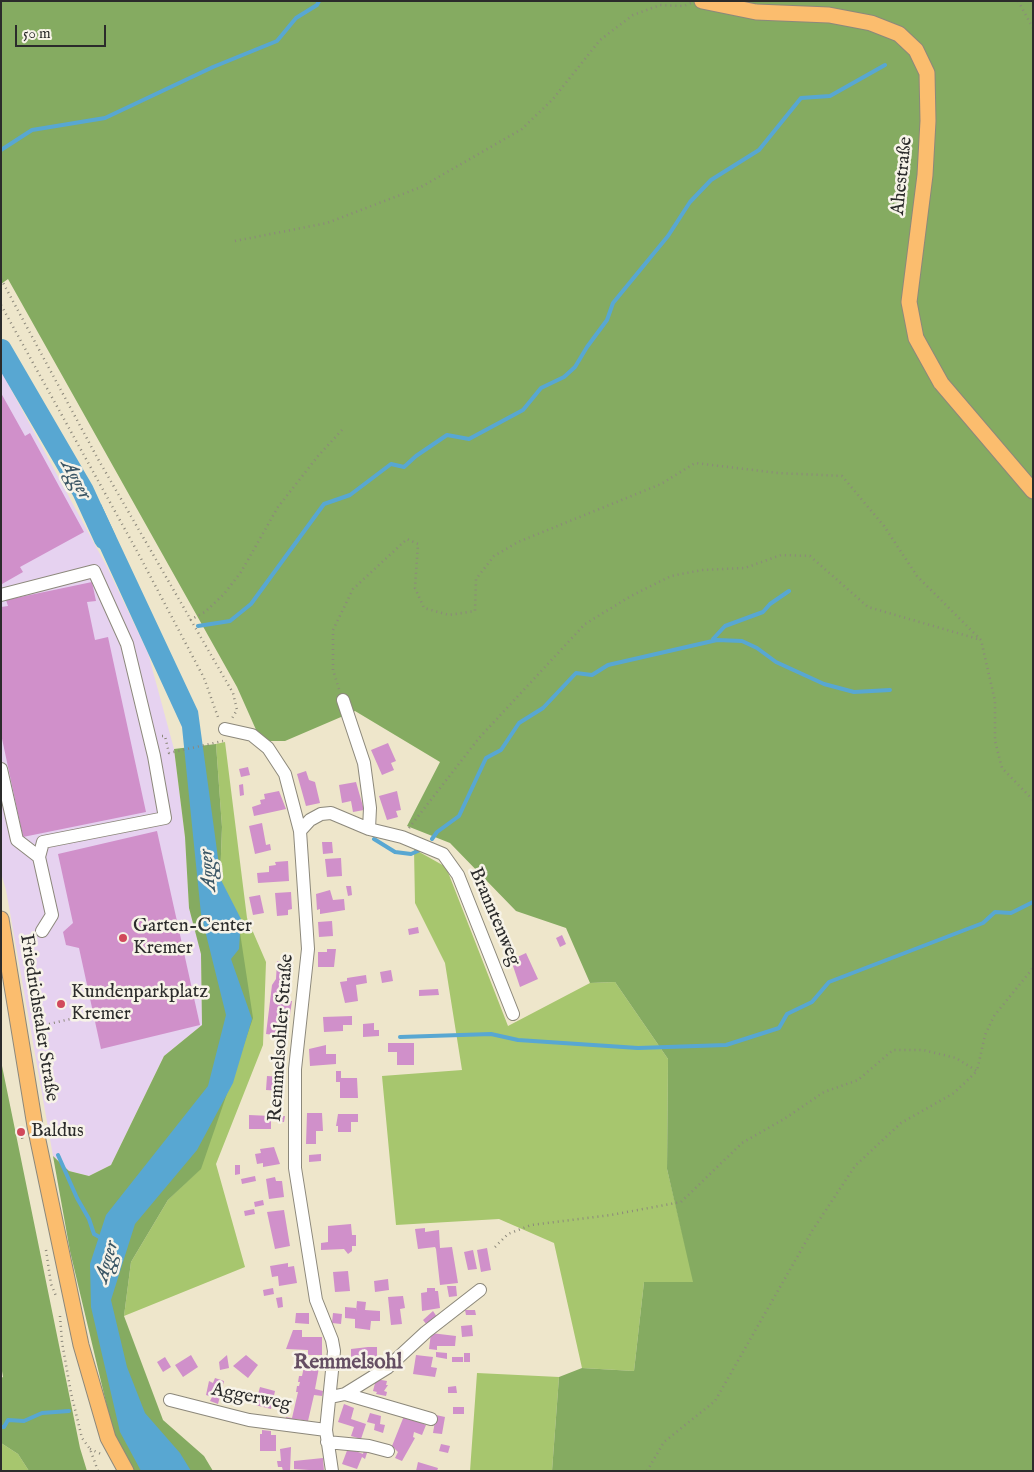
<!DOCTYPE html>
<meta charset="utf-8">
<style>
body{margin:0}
#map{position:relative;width:1034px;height:1472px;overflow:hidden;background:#eee6cb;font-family:"IM FELL English",serif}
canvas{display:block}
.frame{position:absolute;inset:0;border:2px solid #2b2b2b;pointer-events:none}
.scale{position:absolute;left:15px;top:25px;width:91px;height:22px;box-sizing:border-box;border:2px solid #2b2b2b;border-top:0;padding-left:6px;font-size:15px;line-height:18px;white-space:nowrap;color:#2b2b2b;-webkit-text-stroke:4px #f7f3e8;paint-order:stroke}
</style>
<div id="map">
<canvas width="1034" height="1472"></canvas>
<div class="frame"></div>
<div class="scale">50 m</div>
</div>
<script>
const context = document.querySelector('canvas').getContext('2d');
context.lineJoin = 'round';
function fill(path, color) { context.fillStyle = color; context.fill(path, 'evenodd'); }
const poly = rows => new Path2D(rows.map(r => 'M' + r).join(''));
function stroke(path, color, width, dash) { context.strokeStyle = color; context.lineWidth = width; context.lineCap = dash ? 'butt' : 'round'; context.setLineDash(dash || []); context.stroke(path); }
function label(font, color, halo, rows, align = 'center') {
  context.font = font + ' "IM FELL English",serif'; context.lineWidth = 5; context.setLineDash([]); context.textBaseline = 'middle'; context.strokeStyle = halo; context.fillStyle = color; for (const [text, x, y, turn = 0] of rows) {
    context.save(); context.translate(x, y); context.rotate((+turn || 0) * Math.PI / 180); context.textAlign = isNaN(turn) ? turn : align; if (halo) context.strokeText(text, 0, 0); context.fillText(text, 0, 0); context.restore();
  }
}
fill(poly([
 [1,371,107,567,148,653,174,749,185,837,189,908,201,954,202,1025,164,1056,111,1165,89,1176,69,1171,53,1156,6,890,1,873]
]), '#e6d2f0');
fill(poly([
 [225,742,247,918,266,962,263,1045,216,1164,245,1267,124,1316,131,1262,168,1200,201,1168,220,881,222,827,216,744],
 [414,849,446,867,508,1026,590,983,615,982,668,1059,667,1169,694,1282,644,1282,634,1371,582,1368,554,1243,499,1219,396,1225,382,1076,462,1070,445,963,415,903],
 [477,1373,559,1377,552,1471,470,1471],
 [1,1443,18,1454,29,1471,1,1471]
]), '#a7c66e');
fill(poly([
 [1,1,1033,1,1033,1471,552,1471,559,1377,582,1368,634,1371,644,1282,693,1282,667,1169,668,1059,615,982,590,983,566,928,516,911,450,843,407,826,440,762,355,711,285,741,261,741,237,687,8,279,1,284],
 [216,744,222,827,220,881,239,926,253,1018,201,1169,168,1200,131,1262,124,1316,163,1420,204,1456,213,1471,133,1471,113,1432,70,1251,53,1156,69,1171,89,1176,111,1165,164,1056,202,1025,201,954,189,908,185,837,174,749],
 [1,1061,80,1448,87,1471,29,1471,18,1454,1,1443,1,1378,3,1377,1,1365]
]), '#85ab61');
fill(poly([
 [101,504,198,711,221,880,241,919,239,949,231,959,252,1019,233,1083,197,1150,135,1224,111,1300,127,1367,145,1413,180,1453,191,1471,141,1471,120,1432,91,1307,90,1264,106,1215,208,1086,226,1015,201,914,182,727,86,518]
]), '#58a7d2');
stroke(poly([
 [1,150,32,130,105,118,213,67,277,41,296,18,317,5,319,1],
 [198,626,230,621,251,604,324,504,350,495,391,464,404,467,416,456,447,435,469,439,523,410,541,388,564,377,575,367,587,347,607,320,613,303,668,236,690,202,711,180,759,150,801,98,830,96,885,65],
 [713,639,725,626,763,612,770,604,789,591],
 [374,839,395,852,411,854,420,850],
 [432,839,437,832,459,816,486,758,501,750,519,723,543,708,576,673,592,675,608,665,717,640,742,641,757,648,776,662,824,684,854,692,890,690],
 [400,1037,491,1034,518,1040,638,1048,726,1045,779,1028,787,1014,812,1002,829,982,983,923,995,912,1011,913,1033,902],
 [58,1155,77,1198,89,1219,94,1234,103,1239],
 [1,1427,4,1427,8,1420,24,1421,42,1413,69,1411]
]), '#58a7d2', 4);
stroke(poly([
 [1,350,83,491,105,539]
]), '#58a7d2', 22);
fill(poly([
 [1,393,25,436,30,433,84,532,20,567,23,572,2,584],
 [92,582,96,601,87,602,95,640,108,637,146,812,23,837,1,734,1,607,8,606,6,600],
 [388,743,396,761,391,763,394,770,382,775,371,750],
 [248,767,250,775,241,777,239,769],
 [306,771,309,780,315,782,320,803,306,806,297,774],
 [356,782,364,810,353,812,351,801,342,803,339,785],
 [243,784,244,795,240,796,239,785],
 [279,791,286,809,254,816,252,807,261,804,260,800,265,799,264,794],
 [397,791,401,810,396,811,398,817,387,820,379,796],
 [262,823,266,845,270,844,271,850,255,854,249,826],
 [157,831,200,1025,101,1049,79,948,66,945,63,932,73,923,58,854],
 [322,842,332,842,333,853,323,854],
 [341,858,342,876,327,877,325,859],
 [288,861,289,881,258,883,257,873,269,872,269,866,276,865,275,862],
 [346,886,351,886,352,895,348,896],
 [330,890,333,900,344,899,345,910,320,914,320,909,317,910,316,894],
 [291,892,292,909,288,910,288,915,277,916,275,893],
 [260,895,264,913,253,915,249,897],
 [332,921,333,936,319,937,318,922],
 [418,927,419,933,409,935,408,929],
 [562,935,566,944,560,947,556,938],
 [327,949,336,949,334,967,318,967,318,952,327,952],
 [526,953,538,979,520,987,511,960],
 [277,961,293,963,291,981,284,980,283,993,288,993,287,1001,292,1001,288,1029,284,1029,283,1036,266,1034,272,985,276,979],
 [391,970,393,981,382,983,380,972],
 [366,975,367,983,356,985,358,1001,345,1003,340,982,347,981,347,978],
 [438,989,439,995,419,996,419,990],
 [352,1016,352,1025,343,1025,343,1031,324,1032,323,1017],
 [374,1023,374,1030,379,1030,379,1036,363,1037,363,1024],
 [388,1043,414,1043,414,1065,397,1065,397,1052,388,1052],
 [326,1045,326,1054,336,1054,336,1064,310,1066,309,1049],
 [336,1071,341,1071,341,1078,357,1078,358,1098,340,1098,340,1082,336,1082],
 [267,1076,282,1077,282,1091,266,1090],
 [307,1113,322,1113,323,1131,316,1131,316,1144,306,1144],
 [338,1114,358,1114,358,1122,351,1122,351,1132,338,1132,338,1126,336,1126],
 [249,1115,271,1116,271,1129,249,1129],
 [279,1116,285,1116,284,1122,279,1122],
 [274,1147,280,1164,263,1167,263,1163,257,1164,255,1154,261,1153,260,1149],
 [321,1154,321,1161,309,1162,309,1155],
 [235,1165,240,1165,240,1174,235,1175],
 [255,1176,256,1181,242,1184,241,1179],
 [275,1177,276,1181,282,1181,284,1197,269,1199,266,1179],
 [263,1200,264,1205,255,1207,254,1202],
 [254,1209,255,1214,245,1216,244,1211],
 [284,1210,290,1246,275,1249,267,1212],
 [351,1224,352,1235,356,1235,356,1246,352,1246,352,1251,348,1254,344,1249,321,1250,321,1243,328,1242,328,1226],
 [425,1228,425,1232,439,1230,440,1248,452,1247,458,1283,440,1285,436,1249,435,1247,418,1249,415,1229],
 [487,1248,491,1270,481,1272,477,1250],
 [473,1250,477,1269,468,1270,464,1252],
 [288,1263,288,1267,294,1266,297,1283,279,1286,278,1276,272,1277,270,1266],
 [348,1271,350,1291,335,1292,333,1272],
 [388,1279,389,1290,375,1292,374,1281],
 [447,1286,456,1286,457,1296,449,1297],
 [273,1288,274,1294,264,1296,263,1290],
 [427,1288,435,1288,435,1291,438,1291,440,1308,422,1311,421,1293,427,1292],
 [403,1296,405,1308,400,1309,402,1324,391,1325,388,1297],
 [282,1297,283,1307,278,1308,276,1298],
 [357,1301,366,1302,365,1310,380,1311,380,1321,371,1321,370,1330,355,1328,355,1319,345,1318,345,1307,356,1308,356,1311],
 [465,1310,475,1310,476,1315,466,1315],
 [433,1311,437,1317,427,1325,423,1320],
 [296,1313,309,1313,309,1324,295,1323],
 [333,1313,342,1314,341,1324,332,1323],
 [472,1325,473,1336,462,1337,461,1326],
 [293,1330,302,1330,302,1337,322,1337,322,1355,308,1355,308,1350,286,1349],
 [431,1333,456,1336,455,1346,437,1346,437,1350,429,1349],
 [368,1347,377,1347,377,1361,369,1361,369,1366,363,1366,363,1370,351,1370,351,1349],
 [436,1352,447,1353,447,1359,436,1357],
 [464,1353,470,1353,470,1362,464,1362],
 [191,1355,198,1367,183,1377,175,1365],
 [227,1355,229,1368,220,1370,219,1362],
 [246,1355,258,1365,248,1378,233,1366],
 [416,1355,433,1357,431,1367,437,1368,435,1377,413,1374],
 [165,1357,171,1367,163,1372,157,1362],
 [312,1357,321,1357,315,1389,323,1391,322,1396,314,1395,308,1421,296,1419,295,1424,285,1422,286,1417,292,1418,298,1392,296,1392,297,1386,299,1386,300,1382,298,1382,299,1376,302,1376,305,1362,311,1363],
 [452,1357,463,1357,463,1362,452,1362],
 [215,1378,224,1381,218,1404,210,1401,212,1397,206,1395,209,1381,213,1383],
 [376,1379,387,1381,386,1385,388,1385,384,1391,387,1392,386,1396,376,1394,377,1392,373,1391],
 [456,1386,457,1393,448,1393,448,1387],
 [260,1387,275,1391,271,1409,255,1405],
 [344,1404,354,1408,351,1419,366,1424,361,1439,351,1436,354,1427,338,1422],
 [453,1407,464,1407,464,1414,453,1414],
 [370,1413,381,1416,380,1424,385,1425,383,1433,374,1430,375,1424,367,1422],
 [436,1415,445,1417,442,1434,433,1433],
 [404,1416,426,1425,422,1435,414,1432,413,1437,415,1438,402,1461,395,1458,398,1452,392,1446],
 [262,1430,271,1431,271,1435,276,1435,276,1451,260,1451,260,1434,262,1434],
 [441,1444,450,1446,448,1453,439,1451],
 [291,1447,290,1471,283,1471,282,1467,278,1467,277,1461,281,1461,280,1449],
 [348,1448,363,1454,364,1449,368,1450,365,1459,362,1457,357,1469,342,1464],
 [323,1458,324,1471,294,1469,294,1461],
 [418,1462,438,1468,437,1471,416,1471]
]), '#d090ca');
const minor = poly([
 [1,595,94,571,127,644,154,756,165,818,43,842,39,857,52,915,42,931],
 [343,700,364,763,370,808,369,829],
 [225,729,252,735,268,748,285,774,300,831,308,949,295,1069,295,1168,316,1300,332,1340,334,1351,326,1430,332,1471],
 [1,769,17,840,39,857],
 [300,831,310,820,321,814,331,813,369,829,402,837,443,854,458,875,513,1014],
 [345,1394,431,1419],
 [331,1397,345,1394,387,1368,426,1332,480,1290],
 [170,1400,249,1420,326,1430],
 [327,1442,369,1446,388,1451]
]);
const major = poly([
 [702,1,756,12,829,15,871,23,899,34,916,50,927,73,928,121,925,175,909,302,916,338,941,383,1033,491],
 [1,919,35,1126,81,1345,108,1438,126,1471]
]);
stroke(minor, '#8c887b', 14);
stroke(major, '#8c887b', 17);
stroke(poly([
 [1018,1,1033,28],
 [235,241,327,223,421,187,522,129,553,99,600,40,633,15,660,5,684,6,691,3],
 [1,279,98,459,233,693,237,710,231,720],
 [1,305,138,553,204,678,219,720],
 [190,620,205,612,224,594,241,572,278,507,318,456,342,430],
 [339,689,333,670,333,630,353,589,407,539,418,544,415,588,424,608,449,615,475,611,476,579,494,556,518,542,661,484,695,463,778,473,842,476,884,526,917,576,981,640,995,701,995,741,1002,768,1033,800],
 [162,736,165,736,169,753,223,741],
 [409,828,479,738,585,624,631,596,671,576,702,570,745,568,781,555,810,556,868,607,978,639],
 [49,1024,79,1017],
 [20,1128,23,1142],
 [495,1247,508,1234,531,1225,611,1215,681,1202,742,1143,784,1119,824,1092,858,1080,893,1050,923,1050,956,1058,977,1071,985,1035,994,1016,1033,968],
 [46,1250,51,1284,56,1296],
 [60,1316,62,1342,71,1393,82,1438,90,1449,98,1471],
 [90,1449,101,1454],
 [647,1471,664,1442,715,1401,812,1231,855,1166,901,1123,954,1093,977,1071]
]), '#8c887b', 2.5, [1, 4]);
stroke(minor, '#fff', 12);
stroke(major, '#fbbd6e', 15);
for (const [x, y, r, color] of [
 [123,938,5,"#d1495b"],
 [61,1004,5,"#d1495b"],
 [21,1132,5,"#d1495b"]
]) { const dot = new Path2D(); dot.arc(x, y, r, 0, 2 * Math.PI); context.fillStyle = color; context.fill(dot); stroke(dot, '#f7f3e8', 2); }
label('19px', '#2b2b2b', '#f7f3e8', [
 ["Ahestraße",903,176,-84],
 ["Branntenweg",494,917,67],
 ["Friedrichstaler Straße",38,1018,81],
 ["Remmelsohler Straße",282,1038,-86],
 ["Aggerweg",251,1398,11]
]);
label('19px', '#2b2b2b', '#f7f3e8', [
 ["Garten-Center",133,927],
 ["Kremer",133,949],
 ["Kundenparkplatz",71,993],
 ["Kremer",71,1015],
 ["Baldus",31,1132]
], 'left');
label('italic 20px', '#3b5665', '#f7f3e8', [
 ["Agger",75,480,61],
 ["Agger",209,870,-95],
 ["Agger",108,1262,-75]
]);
label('bold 21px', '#654e63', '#f7f3e8', [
 ["Remmelsohl",348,1364]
]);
</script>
